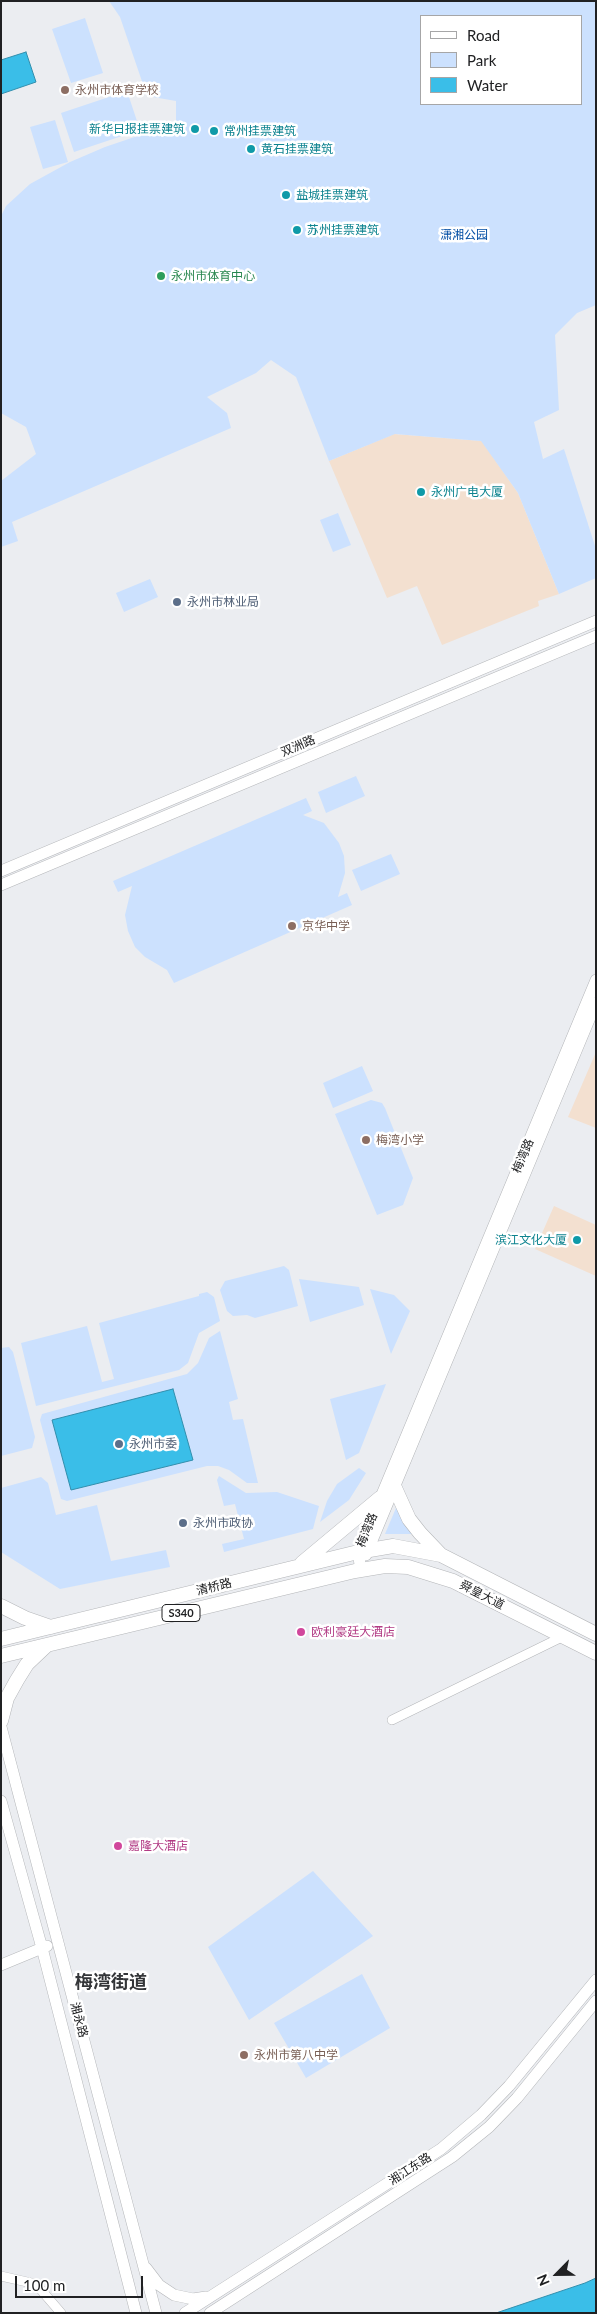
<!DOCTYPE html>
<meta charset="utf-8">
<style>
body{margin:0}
#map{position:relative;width:597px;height:2314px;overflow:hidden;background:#ebedf1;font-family:Lato,sans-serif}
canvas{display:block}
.frame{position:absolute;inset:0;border:2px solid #202123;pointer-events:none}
.legend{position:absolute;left:420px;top:15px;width:162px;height:90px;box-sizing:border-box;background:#fff;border:1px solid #a6a6a7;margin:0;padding:6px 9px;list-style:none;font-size:15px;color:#202123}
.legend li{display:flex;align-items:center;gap:10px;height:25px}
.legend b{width:25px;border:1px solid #a6a6a7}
.north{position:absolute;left:532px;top:2249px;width:50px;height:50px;-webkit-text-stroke:4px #fff;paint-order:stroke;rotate:247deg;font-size:14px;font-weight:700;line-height:20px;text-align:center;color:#202123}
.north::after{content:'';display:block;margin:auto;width:18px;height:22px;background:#202123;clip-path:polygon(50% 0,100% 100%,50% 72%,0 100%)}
.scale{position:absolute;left:15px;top:2276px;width:128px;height:22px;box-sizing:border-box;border:2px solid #202123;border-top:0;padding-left:6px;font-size:15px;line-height:18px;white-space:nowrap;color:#202123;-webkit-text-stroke:4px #fff;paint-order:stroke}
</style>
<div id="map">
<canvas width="597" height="2314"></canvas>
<div class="frame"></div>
<ul class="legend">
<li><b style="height:6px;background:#fff"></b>Road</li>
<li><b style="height:14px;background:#cce1fe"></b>Park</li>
<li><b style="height:14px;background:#3abee8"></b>Water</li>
</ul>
<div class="north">N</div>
<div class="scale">100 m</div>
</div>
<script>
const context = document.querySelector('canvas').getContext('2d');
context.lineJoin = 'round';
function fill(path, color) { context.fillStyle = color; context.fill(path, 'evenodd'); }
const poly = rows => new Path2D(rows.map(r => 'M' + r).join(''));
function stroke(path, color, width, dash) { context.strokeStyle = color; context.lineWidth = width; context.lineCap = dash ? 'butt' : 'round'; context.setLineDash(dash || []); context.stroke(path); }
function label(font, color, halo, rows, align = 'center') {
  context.font = font + ' Lato,"Noto Sans SC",sans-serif'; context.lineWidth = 5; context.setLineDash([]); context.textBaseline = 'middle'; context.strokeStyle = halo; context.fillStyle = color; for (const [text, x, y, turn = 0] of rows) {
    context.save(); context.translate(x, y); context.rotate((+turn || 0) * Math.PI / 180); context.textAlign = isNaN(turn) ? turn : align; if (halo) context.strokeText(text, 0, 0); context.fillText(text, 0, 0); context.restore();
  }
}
fill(poly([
 [394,434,482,441,518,493,559,594,538,601,539,606,442,645,417,586,387,598,329,461],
 [596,1052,596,1128,568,1117],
 [554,1206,596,1225,596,1276,535,1249]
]), '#f3e0d0');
fill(poly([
 [109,1,596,1,596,305,577,313,555,335,559,410,534,422,543,459,564,449,596,549,596,578,559,594,518,493,481,441,395,434,329,461,296,377,271,360,256,373,207,397,227,413,231,428,12,522,18,541,1,547,1,481,36,454,26,427,1,413,1,216,6,206,30,184,70,162,105,147,176,123,176,101,147,96,120,17],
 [421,16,581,16,581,104,421,104],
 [85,18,103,73,71,83,52,29],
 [127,91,140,130,74,152,61,113],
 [55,120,68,162,43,169,30,127],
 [338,513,351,545,333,552,320,520],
 [150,579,158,597,124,612,116,593],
 [356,776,365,796,326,813,318,792],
 [306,798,312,811,303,815,324,823,339,843,344,856,345,873,338,897,347,893,352,905,174,983,167,970,145,957,135,947,128,931,125,915,132,886,118,892,113,881],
 [391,854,400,874,361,891,352,870],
 [362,1066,373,1091,333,1108,323,1083],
 [371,1100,382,1103,385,1108,413,1178,403,1205,377,1215,335,1114],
 [284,1266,289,1270,298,1306,255,1318,247,1315,233,1316,227,1311,220,1290,225,1281],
 [299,1279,359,1287,364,1305,310,1322],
 [370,1289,394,1295,410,1311,391,1354],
 [207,1292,214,1297,220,1321,199,1333,188,1363,179,1370,36,1406,21,1343,87,1326,102,1382,114,1379,99,1323,199,1296,199,1294],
 [220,1331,238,1399,229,1402,233,1420,243,1419,258,1483,247,1483,229,1470,218,1466,207,1466,67,1501,61,1499,40,1420,42,1414,187,1374,198,1363,209,1338],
 [9,1347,13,1352,35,1437,32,1448,1,1456,1,1348],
 [386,1384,359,1453,346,1460,330,1399],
 [359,1468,366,1473,349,1500,320,1522,327,1501,337,1484],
 [219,1476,246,1493,277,1492,319,1506,313,1529,224,1552,222,1544,244,1539,235,1504,224,1506,217,1480],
 [41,1477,48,1483,56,1515,97,1505,111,1561,166,1550,170,1567,60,1589,1,1552,1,1488],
 [396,1508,403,1519,415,1534,385,1534],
 [313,1871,373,1936,249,2020,208,1947],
 [362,1974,390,2028,306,2078,274,2023]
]), '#cce1fe');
const water = poly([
 [26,52,36,82,1,94,1,60,26,52],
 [173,1389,193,1460,71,1490,52,1420,173,1389],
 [596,2278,596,2313,496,2313,585,2283,596,2278]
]);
fill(water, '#3abee8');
stroke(water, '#328fad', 1);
const street = poly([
 [392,1720,564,1636],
 [1,2276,36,2284,61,2313]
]);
const secondary = poly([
 [1,871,596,621],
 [1,885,596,636],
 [366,1555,596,1003],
 [361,1570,358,1552,596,980],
 [1,1727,156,2313],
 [1,1801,42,1948,136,2313],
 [1,1965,47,1946],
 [146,2268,159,2285,174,2295,193,2299,206,2297],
 [185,2313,441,2149,481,2115,509,2086,596,1980],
 [210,2313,452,2157,489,2127,517,2098,596,2001]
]);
const primary = poly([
 [395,1488,409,1519,420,1533,440,1554],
 [302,1563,380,1498],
 [1,1606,25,1618,51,1627],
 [1,1639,358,1552,393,1546,441,1555,596,1634],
 [1,1656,355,1571,385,1566,408,1567,453,1581,596,1653],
 [1,1721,7,1698,17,1680,27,1664,46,1646]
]);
stroke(street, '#b4b6b9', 10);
stroke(secondary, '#b4b6b9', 12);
stroke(primary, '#b4b6b9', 15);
stroke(street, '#fff', 9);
stroke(secondary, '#fff', 11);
stroke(primary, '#fff', 14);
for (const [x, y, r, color] of [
 [65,90,5,"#8d6e63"],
 [195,129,5,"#0f9aa8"],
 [214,131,5,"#0f9aa8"],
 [251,149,5,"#0f9aa8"],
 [286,195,5,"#0f9aa8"],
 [297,230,5,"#0f9aa8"],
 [161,276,5,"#2e9e5b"],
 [421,492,5,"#0f9aa8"],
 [177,602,5,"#5c6f8a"],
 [292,926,5,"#8d6e63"],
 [366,1140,5,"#8d6e63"],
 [577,1240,5,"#0f9aa8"],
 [119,1444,5,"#5c6f8a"],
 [183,1523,5,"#5c6f8a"],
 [301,1632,5,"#d1479c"],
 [118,1846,5,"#d1479c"],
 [244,2055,5,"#8d6e63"]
]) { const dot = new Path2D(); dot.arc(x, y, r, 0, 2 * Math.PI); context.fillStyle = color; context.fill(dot); stroke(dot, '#fff', 2); }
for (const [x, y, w] of [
 [181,1613,38]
]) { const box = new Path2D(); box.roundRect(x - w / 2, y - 8.5, w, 17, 4); context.fillStyle = '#fff'; context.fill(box); stroke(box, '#202123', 1); }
label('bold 11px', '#202123', null, [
 ["S340",181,1613]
]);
label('12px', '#785e54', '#fff', [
 ["永州市体育学校",75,90],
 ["京华中学",302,926],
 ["梅湾小学",376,1140],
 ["永州市第八中学",254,2055]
], 'left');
label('12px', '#0d838f', '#fff', [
 ["新华日报挂票建筑",185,129,"right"],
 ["常州挂票建筑",224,131],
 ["黄石挂票建筑",261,149],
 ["盐城挂票建筑",296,195],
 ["苏州挂票建筑",307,230],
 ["永州广电大厦",431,492],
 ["滨江文化大厦",567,1240,"right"]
], 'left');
label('12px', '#004da4', '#fff', [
 ["潇湘公园",464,235]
]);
label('12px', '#27864d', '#fff', [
 ["永州市体育中心",171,276]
], 'left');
label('12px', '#4e5e75', '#fff', [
 ["永州市林业局",187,602],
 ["永州市委",129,1444],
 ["永州市政协",193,1523]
], 'left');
label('12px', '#202123', '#fff', [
 ["双洲路",298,746,-23],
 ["梅湾路",523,1156,-67],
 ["梅湾路",367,1530,-68],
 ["清桥路",214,1587,-14],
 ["舜皇大道",482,1595,27],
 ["湘永路",79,2020,75],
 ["湘江东路",410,2169,-33]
]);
label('12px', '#b23c85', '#fff', [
 ["欧利豪廷大酒店",311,1632],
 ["嘉隆大酒店",128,1846]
], 'left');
label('bold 18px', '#333538', '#fff', [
 ["梅湾街道",111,1982]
]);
</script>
